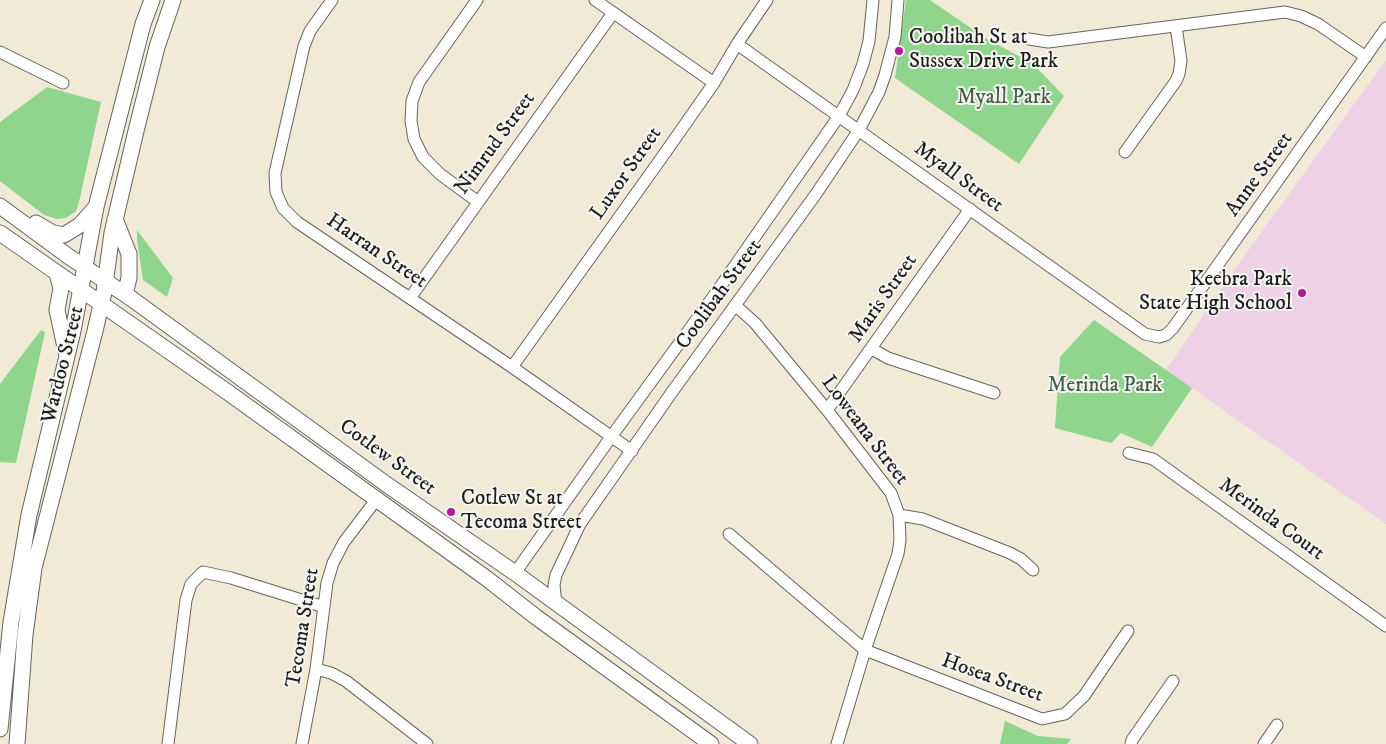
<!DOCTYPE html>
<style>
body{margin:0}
canvas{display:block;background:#f0ead6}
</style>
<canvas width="1386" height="744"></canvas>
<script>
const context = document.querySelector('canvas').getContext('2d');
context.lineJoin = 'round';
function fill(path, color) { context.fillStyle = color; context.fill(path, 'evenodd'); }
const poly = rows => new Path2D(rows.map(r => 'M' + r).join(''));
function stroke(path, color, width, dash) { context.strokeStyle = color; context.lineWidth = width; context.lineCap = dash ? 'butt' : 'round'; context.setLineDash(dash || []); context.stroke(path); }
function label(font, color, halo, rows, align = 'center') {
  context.font = font + ' "IM FELL DW Pica",serif'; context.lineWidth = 4; context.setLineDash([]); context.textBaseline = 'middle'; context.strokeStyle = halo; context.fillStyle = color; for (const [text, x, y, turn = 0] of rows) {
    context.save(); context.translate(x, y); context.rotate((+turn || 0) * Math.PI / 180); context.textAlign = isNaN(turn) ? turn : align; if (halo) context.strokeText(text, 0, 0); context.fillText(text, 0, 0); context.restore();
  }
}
fill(poly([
 [1386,60,1386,524,1166,370,1237,266]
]), '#eed0e7');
fill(poly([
 [906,0,930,0,987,39,1032,63,1064,96,1019,164,895,78],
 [47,87,101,102,79,202,76,211,66,218,57,219,44,215,0,181,0,122],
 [137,230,173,278,167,297,143,280,137,239],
 [1094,320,1192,388,1152,447,1121,433,1111,443,1055,428,1060,357],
 [41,330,45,332,16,463,0,462,0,384],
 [1005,721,1038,736,1071,739,1067,744,1000,744]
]), '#8fd58e');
const minor = poly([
 [332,0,310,31,304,46,275,173,276,192,283,208,297,222,512,367,632,451],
 [477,0,419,82,412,101,411,121,414,139,423,157,440,174,478,202],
 [595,0,714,83],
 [1029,39,1048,42,1285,12,1301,16,1318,24,1366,57],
 [737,44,1145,334,1159,337,1166,335,1173,328,1386,28],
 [0,52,63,83],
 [1125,152,1176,81,1179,74,1181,61,1176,26],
 [410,298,613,13],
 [736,306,755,323,827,410,891,493,899,515,900,540,898,554,865,650,837,744],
 [872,349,888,358,994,393],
 [512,367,660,160,714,83,737,44,767,0],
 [827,410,970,209],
 [1129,453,1153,459,1386,626],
 [899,515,923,519,1010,553,1021,559,1033,570],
 [729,534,865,650,1042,719,1065,714,1084,696,1128,631],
 [515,573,611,437,718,290,839,116,853,90,863,64,869,41,873,0],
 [556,604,554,585,556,575,580,524,672,392,816,194,859,130,879,92,885,75,895,37,898,0],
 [316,669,331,673,346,681,427,744],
 [168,744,186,600,191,584,203,572,231,578,324,607],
 [302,744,316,669,327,583,333,563,344,542,376,500],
 [1131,744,1132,740,1173,681],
 [1264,744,1277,725]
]);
const major = poly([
 [0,206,68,256,132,299,386,484,515,573,750,744],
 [115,219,129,254,129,278,125,294],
 [36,223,53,233,64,235,80,225,95,208],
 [0,233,226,391,486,578,536,617,711,744],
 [57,274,61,288,57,310,66,352],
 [0,729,11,622,29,515,73,331,96,207,143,24,152,0],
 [17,744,25,635,34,568,95,331,104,292,112,233,136,131,157,47,173,0]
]);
stroke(minor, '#66645d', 13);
stroke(major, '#66645d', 17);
stroke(minor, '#fff', 11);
stroke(major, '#fff', 15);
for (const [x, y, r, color] of [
 [899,51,5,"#b5179e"],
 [1302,293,5,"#b5179e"],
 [451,512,5,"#b5179e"]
]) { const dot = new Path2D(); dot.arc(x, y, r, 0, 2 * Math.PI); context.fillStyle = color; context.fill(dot); stroke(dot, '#f6f6f2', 2); }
label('21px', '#1c1c1c', '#f6f6f2', [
 ["Coolibah St at",909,39],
 ["Sussex Drive Park",909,63],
 ["Keebra Park",1292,281,"right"],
 ["State High School",1292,305,"right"],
 ["Cotlew St at",461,500],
 ["Tecoma Street",461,524]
], 'left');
label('21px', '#445d44', '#f6f6f2', [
 ["Myall Park",1004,99],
 ["Merinda Park",1105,387]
]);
label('21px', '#1c1c1c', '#f6f6f2', [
 ["Nimrud Street",496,144,-54],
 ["Luxor Street",627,174,-55],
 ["Anne Street",1260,175,-54],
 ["Myall Street",958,178,36],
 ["Harran Street",376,252,34],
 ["Coolibah Street",720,295,-54],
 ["Maris Street",884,299,-55],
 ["Wardoo Street",64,365,-76],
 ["Loweana Street",864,431,53],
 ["Cotlew Street",387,458,36],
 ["Merinda Court",1271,520,36],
 ["Tecoma Street",304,628,-81],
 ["Hosea Street",992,679,20]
]);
</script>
